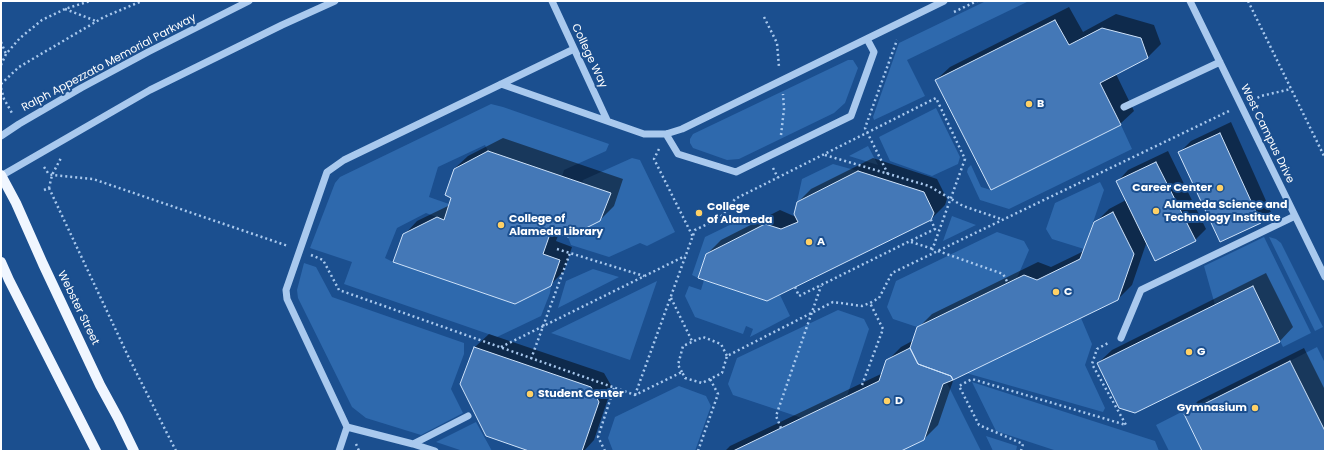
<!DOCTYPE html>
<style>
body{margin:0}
#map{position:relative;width:1326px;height:452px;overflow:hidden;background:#1b4f8f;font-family:Poppins,sans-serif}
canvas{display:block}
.frame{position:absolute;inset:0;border:2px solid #fff;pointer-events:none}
</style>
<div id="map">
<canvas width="1326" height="452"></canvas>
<div class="frame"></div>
</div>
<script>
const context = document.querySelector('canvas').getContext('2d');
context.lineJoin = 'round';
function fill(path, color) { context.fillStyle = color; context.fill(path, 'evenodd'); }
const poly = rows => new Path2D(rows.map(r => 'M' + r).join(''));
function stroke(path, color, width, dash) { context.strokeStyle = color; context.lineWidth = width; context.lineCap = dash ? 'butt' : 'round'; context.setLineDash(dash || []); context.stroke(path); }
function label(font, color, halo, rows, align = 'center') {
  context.font = font + ' Poppins,sans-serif'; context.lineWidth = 4; context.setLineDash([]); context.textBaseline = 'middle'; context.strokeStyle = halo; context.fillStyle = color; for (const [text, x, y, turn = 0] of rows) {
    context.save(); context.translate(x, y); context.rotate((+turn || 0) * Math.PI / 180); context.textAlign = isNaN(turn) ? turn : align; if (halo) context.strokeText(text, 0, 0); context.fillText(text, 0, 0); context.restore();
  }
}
fill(poly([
 [986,1,1029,1,907,60,925,96,874,120,873,117,899,43],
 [848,60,853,60,858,68,845,103,834,113,739,159,727,160,693,148,690,143,690,139,693,134],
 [491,104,503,107,609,144,606,151,564,170,562,177,488,151,485,145,438,167,429,197,449,204,444,220,426,213,397,228,385,258,393,262,515,304,551,286,550,293,541,316,497,337,344,284,352,262,310,248,335,183,340,177],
 [936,108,960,157,958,164,932,176,890,161,879,137],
 [1121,125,1132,149,1009,209,980,200,967,172,968,168,971,165,981,187,991,190],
 [868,146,878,165,849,156],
 [632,158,640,160,675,232,647,246,640,243,609,257,571,245,568,237,600,221,610,193,582,183,583,180],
 [833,164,858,171,797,202,802,179],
 [1100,182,1104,190,1084,249,1052,239,1046,229,1055,203],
 [952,216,976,225,943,241],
 [744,218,765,224,706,254,698,278,692,275,705,237],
 [997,232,1024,241,1029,250,1017,278,917,327,893,319,887,307,896,281],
 [1264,237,1311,333,1283,347,1253,286,1215,305,1204,266],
 [1269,237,1276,239,1281,243,1323,327,1315,331],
 [304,263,316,267,332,297,464,343,464,354,451,389,463,413,421,435,366,418,352,407,298,298,297,290],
 [593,269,619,277,558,308,566,281],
 [704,280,767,301,780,295,790,316,750,337,753,329,746,326,743,334,695,317,685,296,689,286,701,290],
 [657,281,630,360,551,333],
 [838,310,864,319,869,329,847,396,802,418,733,395,728,384,737,358],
 [1081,318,1092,344,1085,365,1105,408,1103,412,966,373],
 [1317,347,1325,363,1325,431,1290,361],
 [972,382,1155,441,1159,451,1057,451,996,431],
 [947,383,981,451,901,451,924,440,943,384],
 [679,386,706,396,711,406,695,451,613,451,608,438,615,417],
 [1209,398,1211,401,1184,414,1202,451,1169,451,1156,425],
 [476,422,492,451,463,451,436,442],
 [986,436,1017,446,1016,451,993,451]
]), '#2e69ad');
fill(poly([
 [1069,7,1083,32,1116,14,1154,25,1161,44,1148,57,1116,74,1134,111,1120,124,936,80,950,67],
 [1231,122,1271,212,1260,222,1180,152,1191,141],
 [503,138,623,179,614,206,600,220,559,233,556,241,572,247,564,271,550,285,404,235,417,221,450,205,452,197,454,169,468,156],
 [1168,151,1206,229,1195,240,1147,241,1132,285,1118,299,954,378,938,425,924,439,899,451,725,451,730,446,883,373,887,361,901,347,914,340,918,328,932,314,1038,262,1051,267,1084,251,1095,223,1109,209,1126,200,1118,181,1128,170],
 [873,158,937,179,947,199,945,205,931,219,707,254,721,240,780,210,796,217,797,203,811,189],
 [1266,273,1293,327,1280,341,1134,412,1098,363,1112,350],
 [489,334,604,373,612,387,594,440,584,451,532,451,475,347],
 [1304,348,1325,390,1325,451,1203,451,1185,414,1198,401]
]), '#0007');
const building = poly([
 [1055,20,1069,45,1102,28,1141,38,1148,58,1100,83,1121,125,991,190,935,80,1055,20],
 [1220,133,1261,223,1220,242,1178,152,1220,133],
 [488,151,611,193,600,221,568,237,551,231,543,254,560,260,551,286,515,304,393,262,403,234,437,217,444,220,451,198,445,195,454,169,488,151],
 [1156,162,1196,241,1155,261,1116,181,1156,162],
 [858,171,924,192,934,213,931,220,767,301,698,278,706,254,765,224,781,229,798,222,794,214,797,202,858,171],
 [1113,212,1134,254,1118,300,953,380,951,376,918,364,910,348,917,327,1024,275,1037,280,1080,259,1094,222,1113,212],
 [1253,286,1280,342,1135,413,1119,408,1097,363,1253,286],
 [474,347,591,387,599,402,582,451,529,451,486,436,460,384,474,347],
 [910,348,918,364,951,376,953,380,943,384,924,440,901,451,733,451,879,381,886,360,910,348],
 [1290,361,1325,431,1325,451,1202,451,1184,414,1290,361]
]);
fill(building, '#4478b7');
stroke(building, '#cfe3fa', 1);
stroke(poly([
 [1248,1,1325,158],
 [65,9,96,21],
 [954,12,977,1],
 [764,17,777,43,779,67],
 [1,42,6,54],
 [1,65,6,54,20,38,42,20,65,9,90,1],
 [1,84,19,67,104,17,142,1],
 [1,88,4,99,12,113],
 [1253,100,1261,96,1291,89],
 [781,135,784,109,783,94],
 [659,149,654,159,693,237],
 [825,155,929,186,963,206,1001,219],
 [44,167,48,173,52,175,93,179,288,246],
 [773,168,778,178],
 [888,174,865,128,897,40],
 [49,188,129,358,176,451],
 [44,190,49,188,52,175,61,158],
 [911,242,933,249],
 [557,249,644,276],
 [938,251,1003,274,1008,283],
 [311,255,323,260,339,290,635,395,682,372,685,378,702,383,722,373,727,356,833,302,862,306,870,303,879,298,892,273,1229,111],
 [795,287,799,296,910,241,935,229,931,220],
 [671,298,692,341],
 [501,347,685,256],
 [531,359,570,253],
 [682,372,678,365,683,346,703,337,721,344,727,356],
 [862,385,883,329,870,303],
 [635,395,695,230,720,218,735,199,936,98,965,159,931,253],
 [781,428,776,416,821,286],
 [356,444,359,451],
 [605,451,598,437,614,388],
 [698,451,718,394,710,379],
 [1021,451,1023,444,979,425,959,386,972,379,1126,425,1092,364,1097,349,1108,343]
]), '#a9c9ee', 2.5, [2, 3]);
stroke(poly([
 [552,1,607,120],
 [1190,1,1325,277],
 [501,84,644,134,666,134,682,129,944,1],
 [1124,107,1220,62],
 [666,134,678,154,736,172,851,116,874,52,867,39],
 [1,136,19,124,81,88,148,52,249,1],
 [1,176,150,90,282,25,335,1],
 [1121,338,1141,290,1295,216],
 [347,427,413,444,468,416],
 [413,444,435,451],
 [339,451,347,427,287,299,286,290,327,172,344,160,574,49]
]), '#a9c9ee', 7);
stroke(poly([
 [1,175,16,203,43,264,100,385,118,418,134,451],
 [1,262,9,280,96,451]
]), '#f0f6ff', 10);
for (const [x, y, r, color] of [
 [1029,104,4,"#ffd166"],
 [1220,188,4,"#ffd166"],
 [1156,211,4,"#ffd166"],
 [699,213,4,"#ffd166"],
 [501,225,4,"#ffd166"],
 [809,242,4,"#ffd166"],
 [1056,292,4,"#ffd166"],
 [1189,352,4,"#ffd166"],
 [530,394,4,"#ffd166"],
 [887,401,4,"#ffd166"],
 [1255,408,4,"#ffd166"]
]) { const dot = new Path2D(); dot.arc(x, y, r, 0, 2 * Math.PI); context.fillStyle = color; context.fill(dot); stroke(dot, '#1b4f8f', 1.5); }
label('11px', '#fff', '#1b4f8f', [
 ["College Way",589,56,65],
 ["Ralph Appezzato Memorial Parkway",109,63,-28],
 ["West Campus Drive",1267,134,64],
 ["Webster Street",78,308,64]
]);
label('bold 11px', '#fff', '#1b4f8f', [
 ["B",1037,104],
 ["Career Center",1212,188,"right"],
 ["Alameda Science and",1164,205],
 ["Technology Institute",1164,218],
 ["College",707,207],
 ["of Alameda",707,220],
 ["College of",509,219],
 ["Alameda Library",509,232],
 ["A",817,242],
 ["C",1064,292],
 ["G",1197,352],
 ["Student Center",538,394],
 ["D",895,401],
 ["Gymnasium",1247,408,"right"]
], 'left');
</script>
